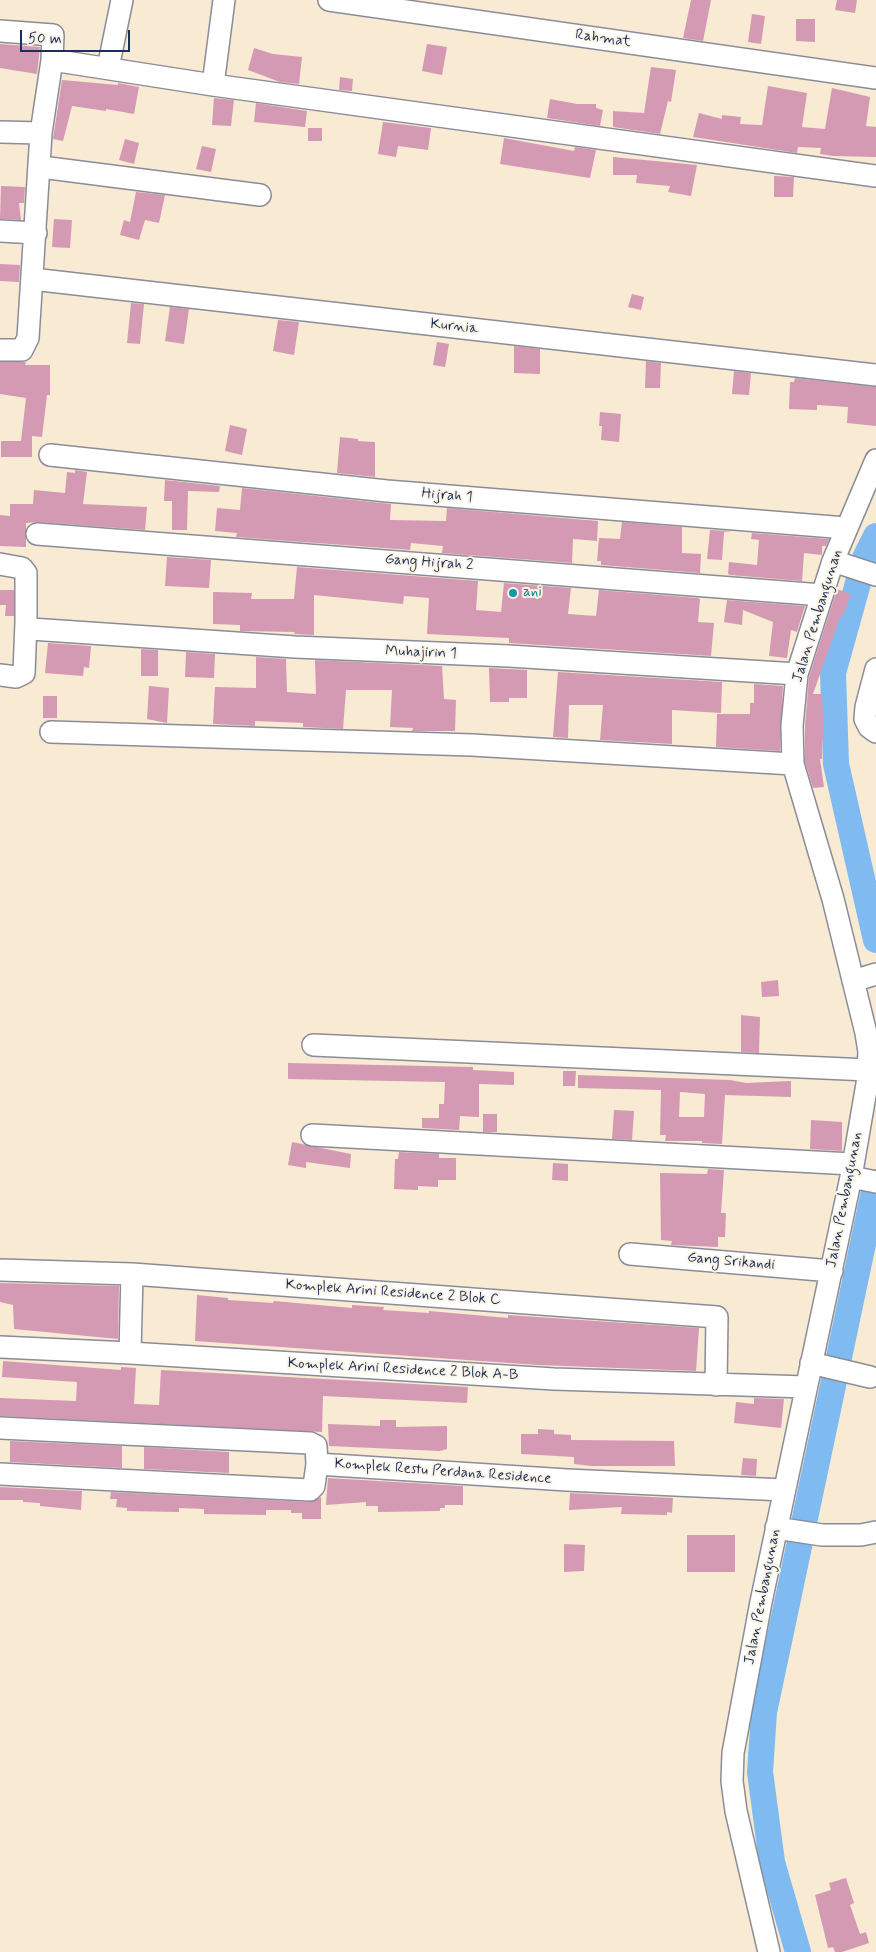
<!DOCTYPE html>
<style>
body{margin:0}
#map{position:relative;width:876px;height:1952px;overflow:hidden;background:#f8ead3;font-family:Mynerve,sans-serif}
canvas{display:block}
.scale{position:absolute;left:20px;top:30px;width:110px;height:22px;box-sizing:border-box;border:2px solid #1b2f5e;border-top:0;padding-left:6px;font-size:15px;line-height:18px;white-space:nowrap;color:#1b2f5e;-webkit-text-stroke:4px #fcf5e5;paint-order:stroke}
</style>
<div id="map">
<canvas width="876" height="1952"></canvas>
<div class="scale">50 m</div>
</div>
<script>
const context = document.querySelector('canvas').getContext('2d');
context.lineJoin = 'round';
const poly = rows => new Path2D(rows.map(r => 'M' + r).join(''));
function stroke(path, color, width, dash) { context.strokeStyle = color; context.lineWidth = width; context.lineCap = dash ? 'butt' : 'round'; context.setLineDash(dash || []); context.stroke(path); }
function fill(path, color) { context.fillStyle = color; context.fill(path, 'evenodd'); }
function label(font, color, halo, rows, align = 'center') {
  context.font = font + ' Mynerve,sans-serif'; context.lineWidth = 4; context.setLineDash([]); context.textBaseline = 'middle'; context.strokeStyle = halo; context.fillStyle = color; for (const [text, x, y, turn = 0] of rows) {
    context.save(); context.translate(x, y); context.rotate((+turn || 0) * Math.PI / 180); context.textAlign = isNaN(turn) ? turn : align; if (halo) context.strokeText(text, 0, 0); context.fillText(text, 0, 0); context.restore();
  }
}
stroke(poly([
 [876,536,865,558,833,673,836,764,876,940],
 [798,1952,772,1862,760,1772,764,1712,876,1182]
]), '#7fbaf1', 26);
fill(poly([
 [691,0,711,0,703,41,683,38],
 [837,0,857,0,855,13,835,10],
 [752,14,765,16,761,44,748,42],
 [796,19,815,19,815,42,796,41],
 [0,44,40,47,37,74,0,68],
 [427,44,447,47,442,75,422,71],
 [254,48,273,54,302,57,299,84,280,82,248,70],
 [651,67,676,70,671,102,668,101,660,134,613,127,613,111,644,113],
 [340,77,353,79,352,91,339,90],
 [62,80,118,85,118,83,139,87,134,114,106,109,106,111,72,106,63,141,53,139],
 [768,86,807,93,802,127,825,129,832,88,870,97,866,126,876,127,876,157,833,156,820,154,821,148,798,147,797,153,693,137,699,113,722,119,722,115,741,117,740,124,762,125],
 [214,98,234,100,231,126,212,125],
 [550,99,577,104,596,104,596,108,603,110,600,126,547,118],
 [256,103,307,111,305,127,254,122],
 [383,122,431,128,428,150,398,146,396,157,378,154],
 [308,128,322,128,322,141,308,141],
 [504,138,574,151,575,147,596,150,590,178,500,164],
 [125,139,139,143,134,164,119,160],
 [202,146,216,149,211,172,196,169],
 [613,157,697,165,691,196,668,192,670,186,636,183,637,175,613,175],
 [774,176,794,177,793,197,774,197],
 [1,186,25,187,24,203,19,203,21,220,0,219],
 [136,192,165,195,159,223,145,220,139,240,120,235,124,220,130,222],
 [54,219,72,220,70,248,52,247],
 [0,264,20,265,19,282,0,281],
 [632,294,644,297,641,310,628,307],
 [131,303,144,304,140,344,127,343],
 [170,307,189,309,184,344,165,341],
 [278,320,299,322,294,355,273,351],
 [437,342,449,344,445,367,433,365],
 [514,346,540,349,540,374,514,373],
 [646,361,661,363,660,388,645,388],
 [0,362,26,362,25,365,50,365,50,395,47,395,42,437,32,436,32,457,1,457,1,441,21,441,26,398,0,394],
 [734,371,751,373,749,395,732,394],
 [795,378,876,387,876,426,847,423,848,407,817,405,817,410,789,409,790,382,794,382],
 [600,412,621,414,619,442,601,440,602,426,599,426],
 [230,425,247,429,242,455,225,451],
 [340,437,358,439,358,441,375,442,375,477,337,473],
 [75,470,87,472,83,504,147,507,145,530,37,522,26,523,26,547,0,546,0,515,10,516,10,504,33,504,34,490,65,493,67,472,75,473],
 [165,480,220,486,219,492,188,491,187,530,172,530,172,501,164,501],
 [242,488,391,504,390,520,446,521,447,508,598,521,597,541,573,539,572,563,442,553,443,546,411,543,410,550,236,537,237,533,215,531,217,508,240,510],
 [622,522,682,527,682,553,701,554,700,573,601,565,601,561,597,561,599,538,620,539],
 [710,530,732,531,724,532,722,560,707,559],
 [752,533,829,539,826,546,822,546,822,555,804,553,802,581,730,575,728,574,729,562,757,565,759,540,751,539],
 [167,557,211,560,209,588,165,586],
 [297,567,478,581,476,610,501,612,504,583,571,588,568,614,596,616,599,590,698,598,700,599,698,622,714,623,711,656,509,643,509,638,427,634,429,598,404,596,403,604,314,595,314,635,294,634,295,632,240,631,240,625,213,624,213,592,252,593,251,599,294,599],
 [837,589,851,594,843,616,841,615,813,694,822,694,824,740,822,740,822,759,820,759,824,787,813,788,805,762,805,726,809,677],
 [0,590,14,590,14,616,5,616,6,605,0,605],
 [727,600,805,606,797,632,791,630,787,658,769,656,773,622,743,610,742,625,724,622],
 [48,643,91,646,89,668,84,667,83,676,45,673],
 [141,649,158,650,158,676,141,676],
 [186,652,215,654,214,678,185,677],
 [256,657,286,659,287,692,316,694,315,660,442,666,444,699,456,700,455,731,412,731,413,728,390,727,392,690,346,690,343,729,303,727,303,723,255,721,255,726,213,724,215,687,256,688],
 [489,668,527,670,527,698,509,698,509,702,490,702],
 [558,672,722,682,721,713,672,710,672,744,600,740,603,705,569,705,568,738,553,737],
 [754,684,783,686,780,751,716,747,717,714,750,714,750,703,754,703],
 [149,686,169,688,167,723,147,719],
 [43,696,57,696,57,718,43,718],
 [778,980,779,996,762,997,761,982],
 [741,1015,760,1017,759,1053,741,1052],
 [288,1063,473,1067,473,1070,514,1072,514,1085,479,1084,479,1117,460,1116,459,1130,422,1128,422,1118,439,1118,439,1104,444,1104,445,1082,288,1079],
 [563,1071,576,1071,575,1086,563,1086],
 [578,1075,730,1080,746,1083,791,1081,791,1097,725,1095,722,1144,702,1143,702,1141,665,1141,666,1135,660,1135,661,1090,578,1088],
 [680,1092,705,1094,704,1117,679,1117],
 [614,1110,634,1111,632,1140,612,1139],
 [483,1114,497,1114,497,1132,483,1132],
 [811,1120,842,1122,842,1151,810,1149],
 [292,1142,351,1154,350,1168,306,1162,306,1168,288,1165],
 [399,1152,439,1154,439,1158,456,1158,456,1180,438,1180,438,1187,418,1186,418,1190,394,1189,395,1159,398,1159],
 [553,1163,568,1164,568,1181,552,1180],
 [708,1169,724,1170,721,1213,726,1213,725,1237,718,1237,718,1247,671,1245,672,1241,661,1240,660,1173,707,1174],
 [0,1283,119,1286,118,1339,14,1329,13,1305,0,1302],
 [197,1295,228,1298,228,1300,273,1303,274,1301,352,1308,352,1305,384,1307,383,1310,429,1313,429,1311,508,1318,508,1315,699,1328,696,1371,538,1365,195,1341],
 [3,1361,121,1370,121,1367,136,1368,134,1404,159,1405,161,1370,468,1387,467,1403,323,1396,322,1432,0,1416,0,1398,76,1401,77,1382,2,1377],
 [754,1398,784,1399,781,1428,734,1423,736,1402,754,1404],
 [380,1420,396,1420,396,1427,447,1426,447,1449,440,1451,329,1446,328,1424,380,1426],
 [538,1429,554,1430,554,1434,571,1435,571,1440,674,1441,675,1466,592,1466,574,1464,574,1457,521,1454,521,1434,538,1434],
 [10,1441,122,1446,122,1468,10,1462],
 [144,1447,229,1452,229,1473,144,1469],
 [743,1458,757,1459,756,1476,741,1475],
 [328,1478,463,1486,463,1505,445,1505,445,1508,440,1508,440,1511,378,1512,378,1506,366,1506,366,1502,326,1505],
 [0,1487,82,1491,81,1510,40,1506,40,1503,23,1502,23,1500,0,1500],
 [111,1492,309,1502,321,1497,321,1519,302,1519,302,1513,291,1513,291,1510,266,1510,266,1515,204,1514,204,1509,179,1508,179,1512,127,1511,127,1508,116,1507,117,1499,110,1499],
 [570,1493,673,1498,672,1513,667,1512,667,1515,621,1514,622,1507,569,1510],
 [687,1535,735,1535,735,1572,687,1572],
 [564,1544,585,1545,584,1571,564,1572],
 [846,1878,854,1903,850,1905,860,1934,866,1932,869,1943,842,1952,835,1952,833,1947,828,1948,815,1895,831,1890,829,1883]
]), '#d49ab3');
const minor = poly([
 [329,0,876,78],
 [0,31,53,35,52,60,41,133,28,338,22,350,0,350],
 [52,60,213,85,876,176],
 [108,68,122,0],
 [213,85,224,0],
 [0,132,41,133],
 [41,167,260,195],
 [0,231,36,233],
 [32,279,876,375],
 [50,455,387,491,846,528],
 [37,534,822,595],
 [833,561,876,575],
 [0,564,22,568,26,573,26,622,31,629,295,647,509,656,797,674],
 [876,669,866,707,865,719,869,727,876,732],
 [0,675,16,677,24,673,26,622],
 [51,732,472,745,793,764],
 [853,981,876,974],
 [313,1045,868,1070],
 [312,1135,852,1164],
 [851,1177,876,1182],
 [630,1254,832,1271],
 [0,1270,132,1274,717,1317,716,1385],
 [0,1347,130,1353,554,1379,806,1387],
 [130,1353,132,1274],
 [811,1363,870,1377],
 [0,1428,310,1443,316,1446,317,1464,567,1480,784,1490],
 [0,1474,310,1490,314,1486,317,1464],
 [776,1528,822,1535,861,1535,876,1532],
 [769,1952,736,1811,732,1781,733,1753,761,1602,851,1177,867,1084,869,1052,866,1033,833,899,793,764,792,726,797,674,833,561,876,460]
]);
stroke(minor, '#8a8c98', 24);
stroke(minor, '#fff', 21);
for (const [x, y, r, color] of [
 [513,593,5,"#0f9aa8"]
]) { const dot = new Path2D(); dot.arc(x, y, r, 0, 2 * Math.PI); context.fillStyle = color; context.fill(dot); stroke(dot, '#fcf5e5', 2); }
label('15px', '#1b2f5e', '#fcf5e5', [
 ["Rahmat",603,39,8],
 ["Kurnia",454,327,6],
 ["Hijrah 1",447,496,5],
 ["Gang Hijrah 2",429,563,4],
 ["Jalan Pembangunan",818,616,-73],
 ["Muhajirin 1",421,653,2],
 ["Jalan Pembangunan",845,1200,-79],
 ["Gang Srikandi",731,1262,5],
 ["Komplek Arini Residence 2 Blok C",393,1293,4],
 ["Komplek Arini Residence 2 Blok A-B",403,1370,3],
 ["Komplek Restu Perdana Residence",443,1472,4],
 ["Jalan Pembangunan",763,1597,-79]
]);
label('15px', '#0d838f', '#fcf5e5', [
 ["ani",523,593]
], 'left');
</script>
